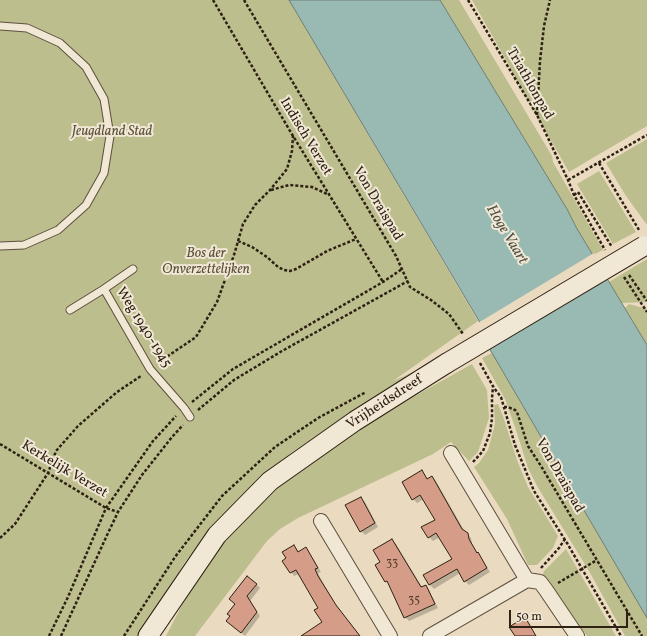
<!DOCTYPE html>
<style>
body{margin:0}
#map{position:relative;width:647px;height:636px;overflow:hidden;background:#eadabf;font-family:Vollkorn,serif}
canvas{display:block}
.scale{position:absolute;left:509px;top:610px;width:119px;height:18px;box-sizing:border-box;border:2px solid #2e2113;border-top:0;padding-left:5px;font-size:12px;line-height:14px;white-space:nowrap;color:#2e2113;-webkit-text-stroke:3px #f1e7d5;paint-order:stroke}
</style>
<div id="map">
<canvas width="647" height="636"></canvas>
<div class="scale">50 m</div>
</div>
<script>
const context = document.querySelector('canvas').getContext('2d');
context.lineJoin = 'round';
function fill(path, color) { context.fillStyle = color; context.fill(path, 'evenodd'); }
const poly = rows => new Path2D(rows.map(r => 'M' + r).join(''));
function stroke(path, color, width, dash) { context.strokeStyle = color; context.lineWidth = width; context.lineCap = dash ? 'butt' : 'round'; context.setLineDash(dash || []); context.stroke(path); }
function label(font, color, halo, rows, align = 'center') {
  context.font = font + ' Vollkorn,serif'; context.lineWidth = 4; context.setLineDash([]); context.textBaseline = 'middle'; context.strokeStyle = halo; context.fillStyle = color; for (const [text, x, y, turn = 0] of rows) {
    context.save(); context.translate(x, y); context.rotate((+turn || 0) * Math.PI / 180); context.textAlign = isNaN(turn) ? turn : align; if (halo) context.strokeText(text, 0, 0); context.fillText(text, 0, 0); context.restore();
  }
}
fill(poly([
 [0,0,289,0,478,321,393,381,438,361,390,391,339,420,291,453,212,528,185,562,140,636,0,636],
 [440,0,459,0,552,156,553,162,603,250,593,255,576,227,567,209],
 [472,0,647,0,647,126,569,172,522,90,511,69],
 [647,139,647,225,626,196,606,163],
 [599,171,636,232,613,244,577,184],
 [647,259,647,302,622,303,609,282],
 [629,304,647,309,647,346,625,308],
 [492,353,647,618,647,636,625,636,589,571,537,486,528,468,515,427,505,399,482,358],
 [472,364,487,390,489,418,478,452,469,461,451,442,433,454,298,518,280,529,267,541,195,636,166,636,206,558,256,502,352,431],
 [498,404,503,416,517,460,528,487,558,536,553,548,537,565,528,565,507,519,474,467,479,463,488,450,495,424,494,405],
 [566,549,616,636,587,636,543,574,544,571]
]), '#bdbe8e');
const water = poly([
 [289,0,440,0,567,209,576,227,647,345,647,618,492,353,490,350,485,331,289,0]
]);
fill(water, '#98bab3');
stroke(water, '#6e7d73', 1);
fill(poly([
 [594,253,609,279,488,350,483,332,478,323]
]), '#eadabf');
fill(poly([
 [422,472,428,480,432,477,436,481,465,532,471,538,472,544,490,572,469,585,465,581,460,573,434,589,430,585,425,576,453,559,440,537,433,541,429,537,436,520,424,499,417,503,413,499],
 [361,498,365,502,378,527,365,535,361,531],
 [392,540,396,544,422,587,425,586,429,590,438,608,409,621,405,617,390,585,386,581,381,563],
 [294,546,299,552,306,548,309,552,321,572,318,573,322,581,339,610,360,636,302,636,323,622,320,608,299,574,294,576,291,572,288,559],
 [256,584,260,588,250,601,260,616,245,636,227,621]
]), '#0003');
const building = poly([
 [422,470,427,479,432,476,462,529,468,533,469,539,477,553,478,552,487,568,464,582,457,569,429,585,423,575,452,559,436,533,428,538,421,527,435,520,420,495,412,500,402,482,422,470],
 [361,497,375,523,360,532,345,505,361,497],
 [392,539,421,587,426,585,435,604,404,618,387,581,385,582,375,565,380,562,373,550,392,539],
 [294,545,298,552,306,547,318,568,315,569,318,576,336,605,360,636,301,636,322,622,314,610,318,608,296,570,290,573,282,561,286,558,282,552,294,545],
 [247,576,257,584,247,596,257,612,241,633,226,621,230,616,227,614,235,604,229,599,247,576],
 [525,617,536,636,515,636,509,627,525,617]
]);
fill(building, '#d59d87');
stroke(building, '#2e2113', 1);
const service = poly([
 [0,26,27,28,60,43,86,67,104,99,110,136,104,173,86,205,58,230,24,245,0,246],
 [104,289,133,269],
 [70,310,104,289,150,369,184,408,190,417]
]);
const minor = poly([
 [321,521,390,636],
 [527,580,540,582,546,590,577,636],
 [430,636,527,580,451,453]
]);
const secondary = poly([
 [148,636,217,535,270,481,355,421,447,363]
]);
stroke(service, '#5d4f3e', 9);
stroke(minor, '#5d4f3e', 16);
stroke(secondary, '#2e2113', 21);
stroke(poly([
 [213,0,293,136,383,282],
 [244,0,396,256,410,287,431,300,449,314,463,334],
 [468,0,537,115,568,180,574,195,605,250],
 [537,115,540,61,544,26,550,0],
 [599,163,639,230],
 [568,180,647,135],
 [271,190,289,185,312,187,327,194],
 [574,195,578,192,612,247],
 [238,241,252,247,267,257,278,267,284,270,290,271,296,269,327,251,356,239],
 [629,275,647,301],
 [624,277,647,312],
 [159,362,196,337,217,302,234,255,243,224,255,205,270,190,287,169,292,151,293,136],
 [480,363,494,388,501,397,515,445,534,491,567,543,621,636],
 [192,402,233,369,383,282,402,269],
 [504,407,508,407,515,410,517,412,528,446,541,466,642,636],
 [198,410,234,380,282,351,408,281],
 [0,444,106,508,118,512],
 [473,462,483,451,490,433,492,418,492,398,493,386],
 [0,538,15,524,48,473,56,451,78,426,117,392,141,376],
 [541,568,559,548,565,539],
 [558,583,597,560],
 [49,636,68,597,106,508,153,441,176,416],
 [61,636,108,533,118,512,142,475,172,437,183,425],
 [124,636,175,557,222,496,275,447,318,418,366,392]
]), '#2e2113', 2.5, [3, 2]);
stroke(service, '#f1e7d5', 7);
stroke(minor, '#f1e7d5', 14);
stroke(secondary, '#f1e7d5', 19);
const secondaryBridge = poly([
 [447,363,644,246]
]);
stroke(secondaryBridge, '#2e2113', 21, []);
stroke(secondaryBridge, '#f1e7d5', 19);
label('12px', '#584030', null, [
 ["33",392,564],
 ["35",414,601]
]);
label('14px', '#2e2113', '#f1e7d5', [
 ["Triathlonpad",529,84,60],
 ["Indisch Verzet",305,137,59],
 ["Von Draispad",377,204,59],
 ["Weg 1940-1945",143,328,58],
 ["Vrijheidsdreef",385,403,-33],
 ["Kerkelijk Verzet",64,470,31],
 ["Von Draispad",559,476,60]
]);
label('italic 14px', '#595038', '#f1e7d5', [
 ["Jeugdland Stad",112,132],
 ["Bos der",206,254],
 ["Onverzettelijken",206,270]
]);
label('italic 15px', '#4e4f43', '#f1e7d5', [
 ["Hoge Vaart",506,235,59]
]);
</script>
